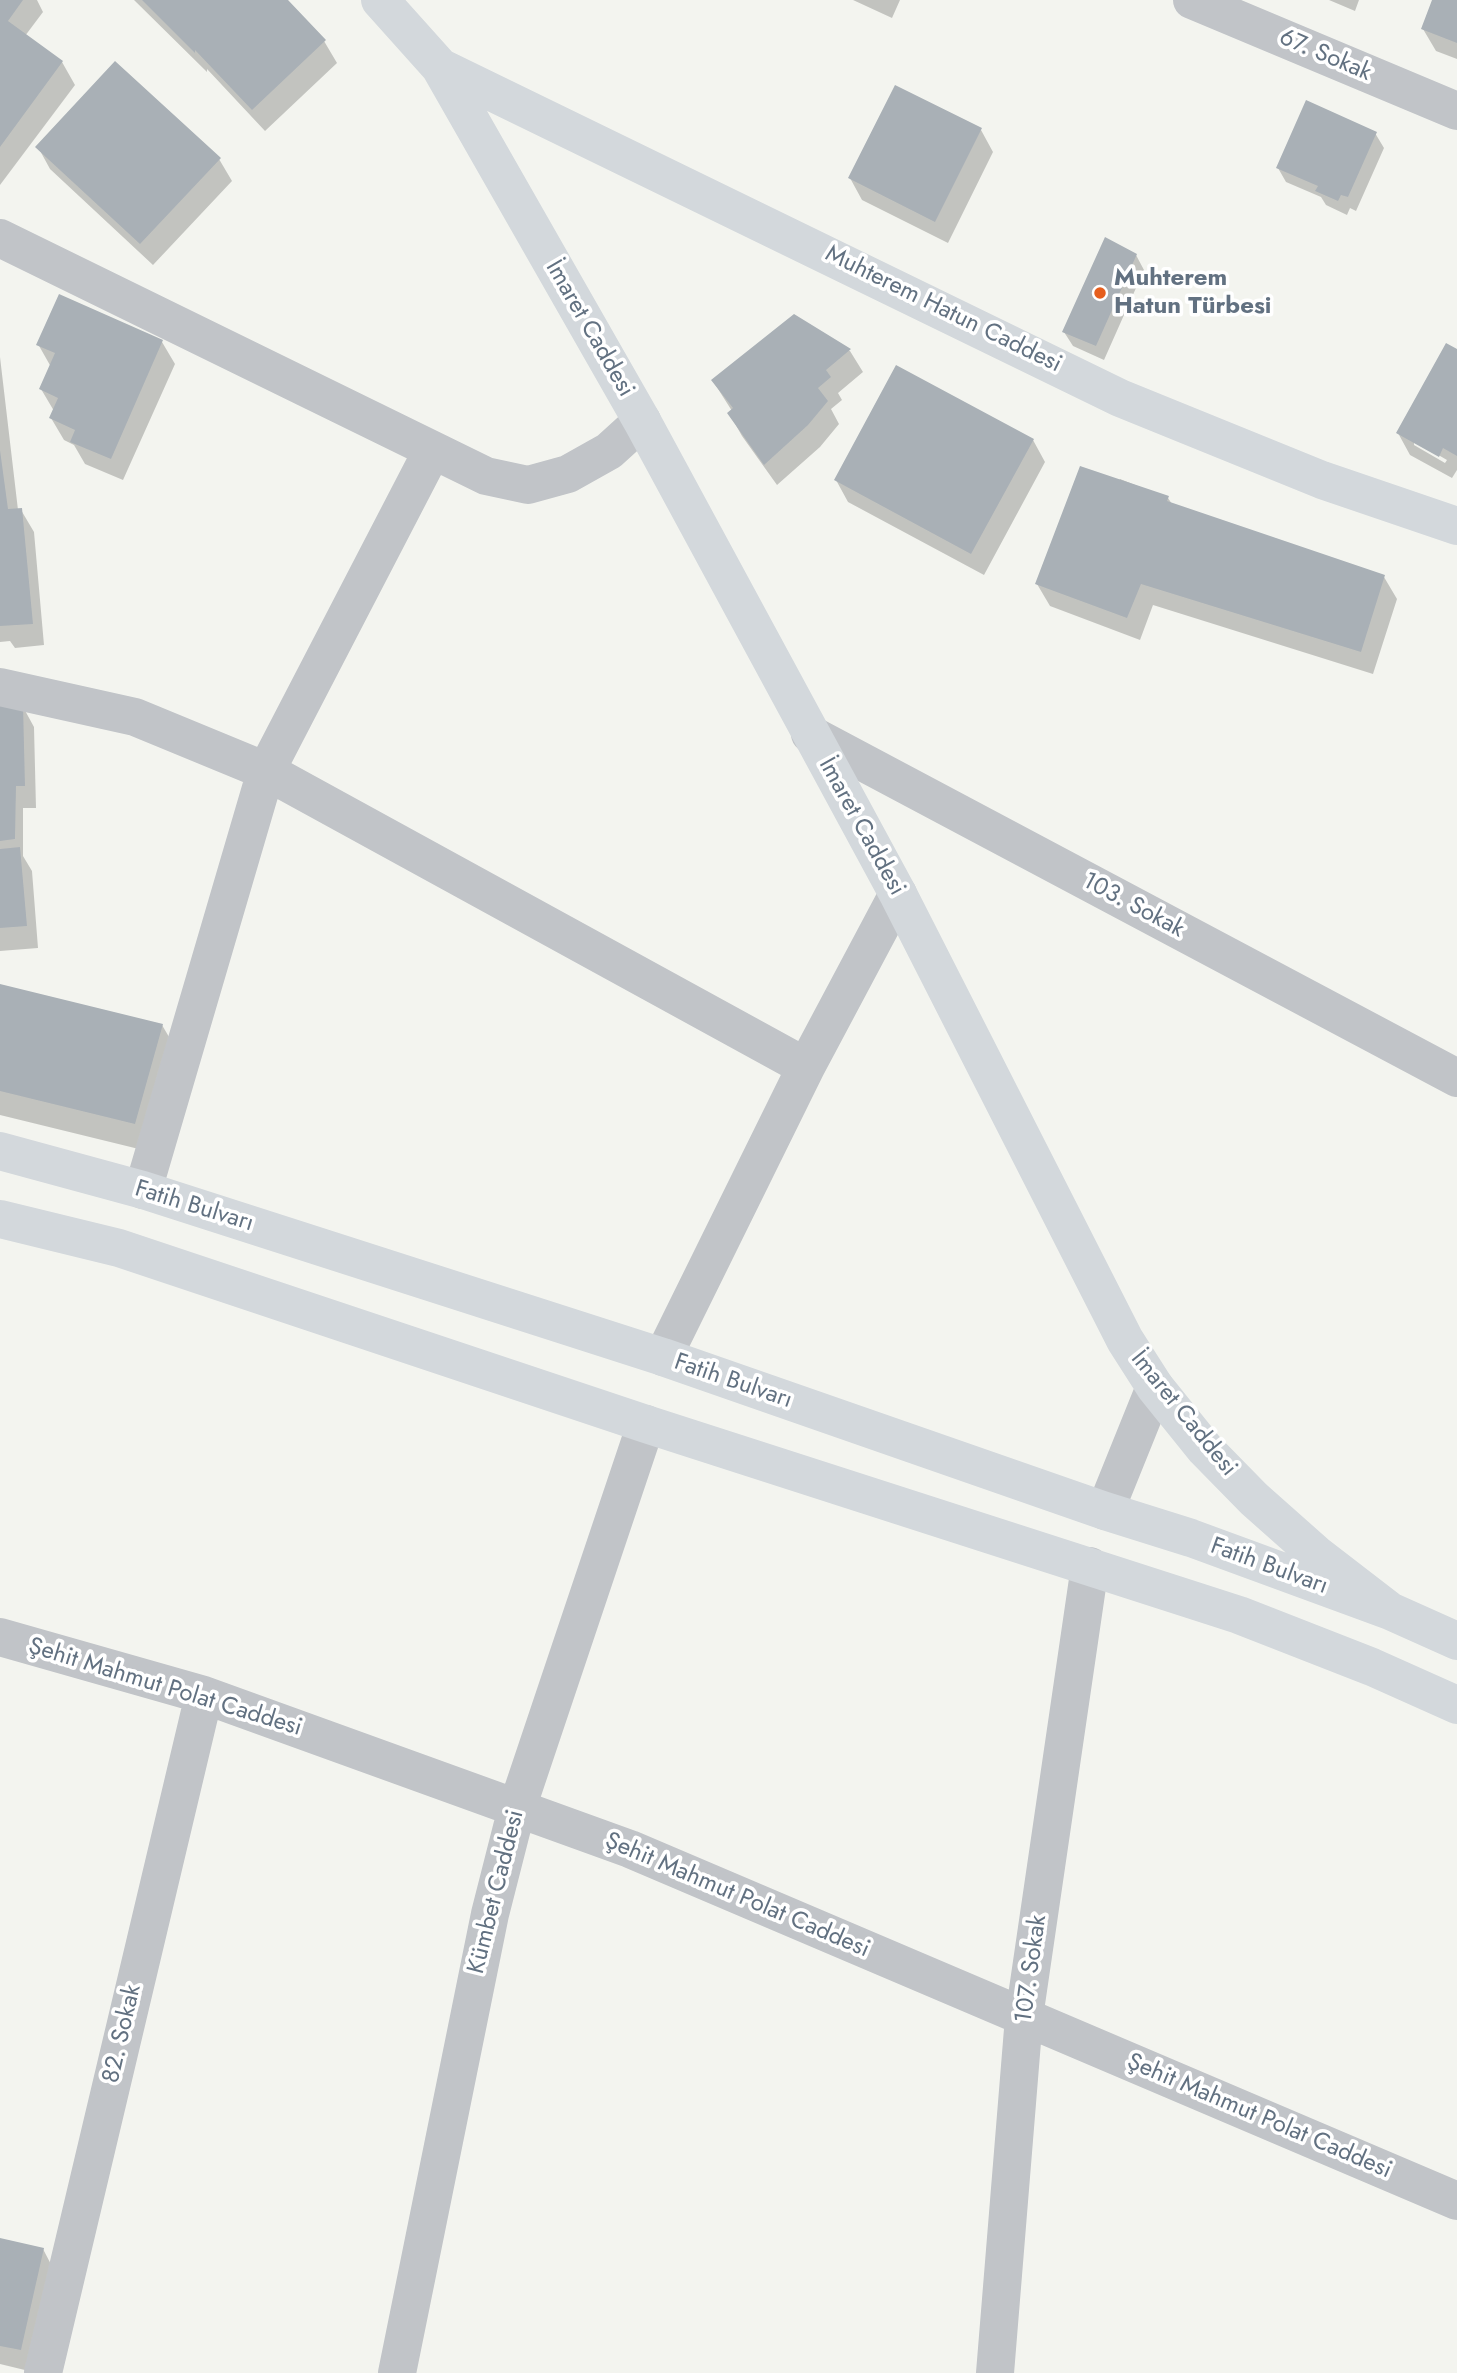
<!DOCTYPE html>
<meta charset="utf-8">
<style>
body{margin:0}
canvas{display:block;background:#f3f4ef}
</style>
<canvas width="1457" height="2373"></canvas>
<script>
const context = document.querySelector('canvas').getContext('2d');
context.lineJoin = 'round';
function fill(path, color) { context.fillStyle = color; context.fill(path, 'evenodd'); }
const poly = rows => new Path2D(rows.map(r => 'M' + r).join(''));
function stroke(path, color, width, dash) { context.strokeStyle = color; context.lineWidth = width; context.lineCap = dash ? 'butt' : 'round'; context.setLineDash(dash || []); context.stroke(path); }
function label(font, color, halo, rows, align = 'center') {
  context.font = font + ' Jost,sans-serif'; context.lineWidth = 7; context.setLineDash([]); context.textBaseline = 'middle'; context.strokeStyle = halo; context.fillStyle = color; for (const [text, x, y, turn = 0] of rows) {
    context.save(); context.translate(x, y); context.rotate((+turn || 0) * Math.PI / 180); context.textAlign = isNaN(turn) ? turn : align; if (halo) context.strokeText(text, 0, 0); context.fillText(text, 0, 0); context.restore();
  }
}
fill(poly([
 [0,0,37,0,43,12,25,36,62,62,75,85,0,185],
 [134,0,285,0,324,41,337,63,265,131,207,69,207,72],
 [853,0,900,0,892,18],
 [1329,0,1359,0,1355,11],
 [1434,0,1457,0,1457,59,1436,51,1423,29],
 [981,130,993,152,948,243,862,200,850,178],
 [1375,133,1384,148,1356,211,1350,208,1347,215,1326,205,1321,197,1286,182,1278,168],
 [38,147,219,159,232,181,153,265,50,169],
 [1136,255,1144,270,1104,360,1073,346,1064,332],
 [794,316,850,351,863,372,838,393,842,400,831,409,839,424,820,447,777,485,742,436,729,413,732,411,713,381],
 [162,342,175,364,123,480,85,464,74,445,64,440,51,418,54,411,41,389,51,367,38,344],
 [1457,351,1457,470,1452,478,1410,455,1398,433],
 [1414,441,1447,460,1445,463,1414,445],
 [0,357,18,510,21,510,34,532,44,645,15,648,10,641,0,642],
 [1033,440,1045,462,984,575,848,502,836,480],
 [1120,479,1168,498,1172,504,1384,577,1397,599,1373,674,1153,605,1140,640,1050,606,1037,584],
 [22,705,34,727,36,808,23,808,23,856,32,871,38,948,0,951,0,706],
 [0,986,162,1025,179,1054,151,1152,0,1115],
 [0,2240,43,2249,55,2272,33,2372,0,2364]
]), '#0003');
fill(poly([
 [0,0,23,0,8,21,63,61,0,147],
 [142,0,288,0,326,40,252,110,195,50,195,53],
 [1432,0,1457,0,1457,43,1421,29],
 [115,61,221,158,140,244,35,147],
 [895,85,982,128,935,222,848,178],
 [1306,100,1377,132,1348,197,1341,195,1338,201,1315,191,1318,186,1276,168],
 [1105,237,1137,254,1096,346,1062,332],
 [59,294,163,340,111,459,70,442,75,430,49,418,58,398,39,389,55,353,36,345],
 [794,314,851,349,826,370,831,377,818,388,828,401,808,425,764,465,727,413,733,408,711,380],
 [1446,343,1457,349,1457,456,1443,448,1439,457,1396,433],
 [896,365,1034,439,971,554,834,480],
 [0,450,8,509,22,508,33,624,0,626],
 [1080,466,1169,496,1167,501,1385,575,1361,652,1141,584,1127,618,1035,584],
 [0,704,23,704,25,786,16,786,15,839,0,841],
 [20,847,27,926,0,928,0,849],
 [0,984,163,1024,135,1124,0,1091],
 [0,2238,44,2248,21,2350,0,2346]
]), '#a9b0b6');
stroke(poly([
 [1192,0,1457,111],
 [0,238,486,476,528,485,568,474,609,451,642,421],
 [0,687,135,717,266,771,806,1067],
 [810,734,1457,1078],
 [143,1190,266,771,432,451],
 [663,1357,806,1067,898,894],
 [1105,1511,1155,1387],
 [0,1637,204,1695,630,1849,1457,2201],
 [43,2373,204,1695],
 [397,2373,490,1914,517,1808,646,1424],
 [995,2373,1024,2017,1090,1566]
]), '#c1c4c8', 38);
stroke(poly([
 [380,0,440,67,642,421,898,894,1125,1340,1155,1387,1205,1449,1254,1499,1316,1554,1390,1611],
 [440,67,1120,398,1322,480,1457,526],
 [0,1151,143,1190,663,1357,1105,1511,1191,1538,1390,1611,1457,1641],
 [0,1219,119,1248,646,1424,1239,1615,1372,1667,1457,1705]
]), '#d3d8dc', 38);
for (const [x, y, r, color] of [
 [1100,293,7,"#e65e1d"]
]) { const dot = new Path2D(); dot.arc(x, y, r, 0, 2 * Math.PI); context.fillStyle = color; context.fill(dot); stroke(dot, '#fff', 2.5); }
label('24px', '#627181', '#fff', [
 ["67. Sokak",1325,56,23],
 ["Muhterem Hatun Caddesi",943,310,26],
 ["İmaret Caddesi",589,329,60],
 ["İmaret Caddesi",861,827,61],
 ["103. Sokak",1133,906,28],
 ["Fatih Bulvarı",194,1207,17],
 ["Fatih Bulvarı",733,1382,19],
 ["İmaret Caddesi",1183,1414,51],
 ["Fatih Bulvarı",1269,1567,20],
 ["Şehit Mahmut Polat Caddesi",165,1688,17],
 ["Kümbet Caddesi",497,1892,-76],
 ["Şehit Mahmut Polat Caddesi",737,1896,23],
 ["107. Sokak",1032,1969,-82],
 ["82. Sokak",123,2034,-77],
 ["Şehit Mahmut Polat Caddesi",1259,2117,23]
]);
label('bold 24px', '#627181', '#fff', [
 ["Muhterem",1114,279],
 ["Hatun Türbesi",1114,307]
], 'left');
</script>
